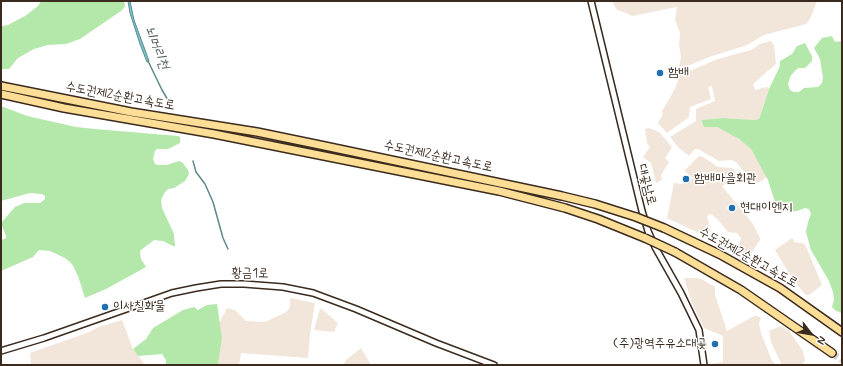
<!DOCTYPE html>
<meta charset="utf-8">
<style>
body{margin:0}
#map{position:relative;width:843px;height:366px;overflow:hidden;background:#fff;font-family:Mynerve,sans-serif}
canvas{display:block}
.frame{position:absolute;inset:0;border:2px solid #3b2a1e;pointer-events:none}
.north{position:absolute;left:791px;top:314px;width:40px;height:40px;-webkit-text-stroke:3px #fff;paint-order:stroke;rotate:121deg;font-size:11px;font-weight:700;line-height:16px;text-align:center;color:#3b2a1e}
.north::after{content:'';display:block;margin:auto;width:14px;height:18px;background:#3b2a1e;clip-path:polygon(50% 0,100% 100%,50% 72%,0 100%)}
</style>
<div id="map">
<canvas width="843" height="366"></canvas>
<div class="frame"></div>
<div class="north">N</div>
</div>
<script>
const context = document.querySelector('canvas').getContext('2d');
context.lineJoin = 'round';
function fill(path, color) { context.fillStyle = color; context.fill(path, 'evenodd'); }
const poly = rows => new Path2D(rows.map(r => 'M' + r).join(''));
function stroke(path, color, width, dash) { context.strokeStyle = color; context.lineWidth = width; context.lineCap = dash ? 'butt' : 'round'; context.setLineDash(dash || []); context.stroke(path); }
function label(font, color, halo, rows, align = 'center') {
  context.font = font + ' Mynerve,"Poor Story",sans-serif'; context.lineWidth = 3; context.setLineDash([]); context.textBaseline = 'middle'; context.strokeStyle = halo; context.fillStyle = color; for (const [text, x, y, turn = 0] of rows) {
    context.save(); context.translate(x, y); context.rotate((+turn || 0) * Math.PI / 180); context.textAlign = isNaN(turn) ? turn : align; if (halo) context.strokeText(text, 0, 0); context.fillText(text, 0, 0); context.restore();
  }
}
fill(poly([
 [612,1,817,1,810,19,806,24,764,35,747,45,709,57,680,69,679,67,681,57,679,44,680,33,675,20,677,7,632,16,624,12,617,10],
 [770,41,772,42,774,46,776,64,753,84,755,90,767,87,769,88,759,119,755,120,723,118,701,120,704,127,717,127,739,139,751,149,767,177,755,185,736,162,731,160,719,161,698,149,695,149,689,156,679,148,670,137,696,121,696,109,715,101,712,86,708,87,711,99,690,107,689,117,667,133,658,123,663,114,662,111,671,96,676,86,678,81,675,77,718,59,751,50,760,44],
 [649,128,659,132,672,147,665,158,669,162,661,175,662,180,656,183,651,163,643,157,650,147,647,143,645,129],
 [699,156,703,157,718,167,732,168,735,171,737,177,722,186,753,224,760,238,760,240,748,258,746,258,742,256,737,251,741,238,737,233,728,232,718,220,711,214,707,216,710,230,709,232,701,234,667,218,674,183,682,184,693,178,684,171],
 [792,238,795,242,805,244,822,285,809,295,806,295,803,292,790,275,775,250],
 [684,278,697,278,703,280,715,287,715,295,727,331,754,316,757,316,761,318,759,323,761,333,772,361,776,365,711,365,711,364,723,362,723,337,721,335,704,328,692,303],
 [290,298,315,303,310,334,308,358,241,353,239,365,218,365,222,338,219,323,227,308,235,310,246,321,265,322,286,312,290,307],
 [320,309,322,309,338,323,334,332,314,330],
 [122,320,133,349,145,365,31,365,30,353,87,333,99,327],
 [781,326,789,331,803,351,805,361,802,365,795,364,782,365,771,342,769,331],
 [361,348,371,365,343,365,347,359]
]), '#f2e5da');
fill(poly([
 [41,1,124,1,125,5,124,8,121,11,80,39,66,44,48,45,34,49,18,58,9,69,1,69,1,26,8,25,25,16,38,6],
 [832,36,835,42,842,41,842,313,836,311,832,307,834,300,833,292,829,281,811,250,806,232,808,222,811,214,809,209,805,208,797,211,789,211,781,210,776,205,768,180,751,149,739,139,717,127,704,127,701,120,723,118,755,120,759,119,769,89,780,66,780,61,792,54,797,46,805,43,812,56,812,61,805,68,798,68,794,72,790,77,788,85,790,90,794,92,799,92,804,88,818,87,822,83,823,78,820,59,814,48,822,38],
 [1,106,27,116,76,127,95,129,178,136,180,137,180,143,168,149,157,149,155,151,153,159,155,164,158,165,167,165,179,161,182,162,188,170,189,174,185,181,174,188,168,189,165,192,161,200,162,208,174,234,175,247,163,241,154,240,141,250,140,252,141,259,146,267,106,289,85,298,78,276,72,264,65,258,50,251,39,250,33,257,1,271,1,240,6,238,6,236,1,223,15,207,24,203,40,203,45,199,45,196,42,194,30,193,1,201],
 [217,304,222,338,218,365,166,365,166,360,162,354,138,356,133,349,146,339,153,328,183,310,194,307,198,310,207,305]
]), '#b3e8aa');
const water = poly([
 [128,1,130,1,134,20,149,61,147,62,140,44,130,13,128,1]
]);
fill(water, '#76c7d0');
stroke(water, '#5e8889', 1);
stroke(poly([
 [148,61,162,90,168,100],
 [193,161,196,172,205,184,213,202,223,238,228,249]
]), '#5e8889', 1.5);
stroke(poly([
 [832,353,842,360]
]), '#d8d4d2', 7, [7, 3.5]);
const minor = poly([
 [591,1,642,211,648,231,655,247,681,293,699,330,704,365],
 [1,351,44,338,172,293,196,288,221,284,244,284,283,287,313,293,356,309,436,343,494,365]
]);
const highway = poly([
 [1,86,131,112,257,132,320,145,562,196,595,204,636,217],
 [1,94,64,108,214,134,499,191,565,208,598,219,645,238],
 [664,228,719,254,780,288,842,332],
 [675,252,741,290,832,353]
]);
stroke(minor, '#3b2a1e', 8);
stroke(highway, '#3b2a1e', 10);
stroke(minor, '#fff', 5);
stroke(highway, '#fcde96', 7);
const highwayBridge = poly([
 [636,217,664,228],
 [645,238,675,252]
]);
stroke(highwayBridge, '#3b2a1e', 10, []);
stroke(highwayBridge, '#fcde96', 7);
for (const [x, y, r, color] of [
 [660,73,4,"#1f6fb2"],
 [686,179,4,"#1f6fb2"],
 [732,208,4,"#1f6fb2"],
 [105,307,4,"#1f6fb2"],
 [715,344,4,"#1f6fb2"]
]) { const dot = new Path2D(); dot.arc(x, y, r, 0, 2 * Math.PI); context.fillStyle = color; context.fill(dot); stroke(dot, '#fff', 1.5); }
label('13px', '#3b2a1e', '#fff', [
 ["함배",668,73],
 ["함배마을회관",694,179],
 ["현대이엔지",740,208],
 ["이사칠화물",113,307],
 ["(주)광역주유소대곶",707,344,"right"]
], 'left');
label('13px', '#3b2a1e', '#fff', [
 ["수도권제2순환고속도로",120,97,10],
 ["수도권제2순환고속도로",438,157,12],
 ["대곶남로",646,185,76],
 ["수도권제2순환고속도로",748,258,29],
 ["황금1로",250,274,1]
]);
label('italic 14px', '#50615c', '#fff', [
 ["뇌머리천",156,48,69]
]);
</script>
